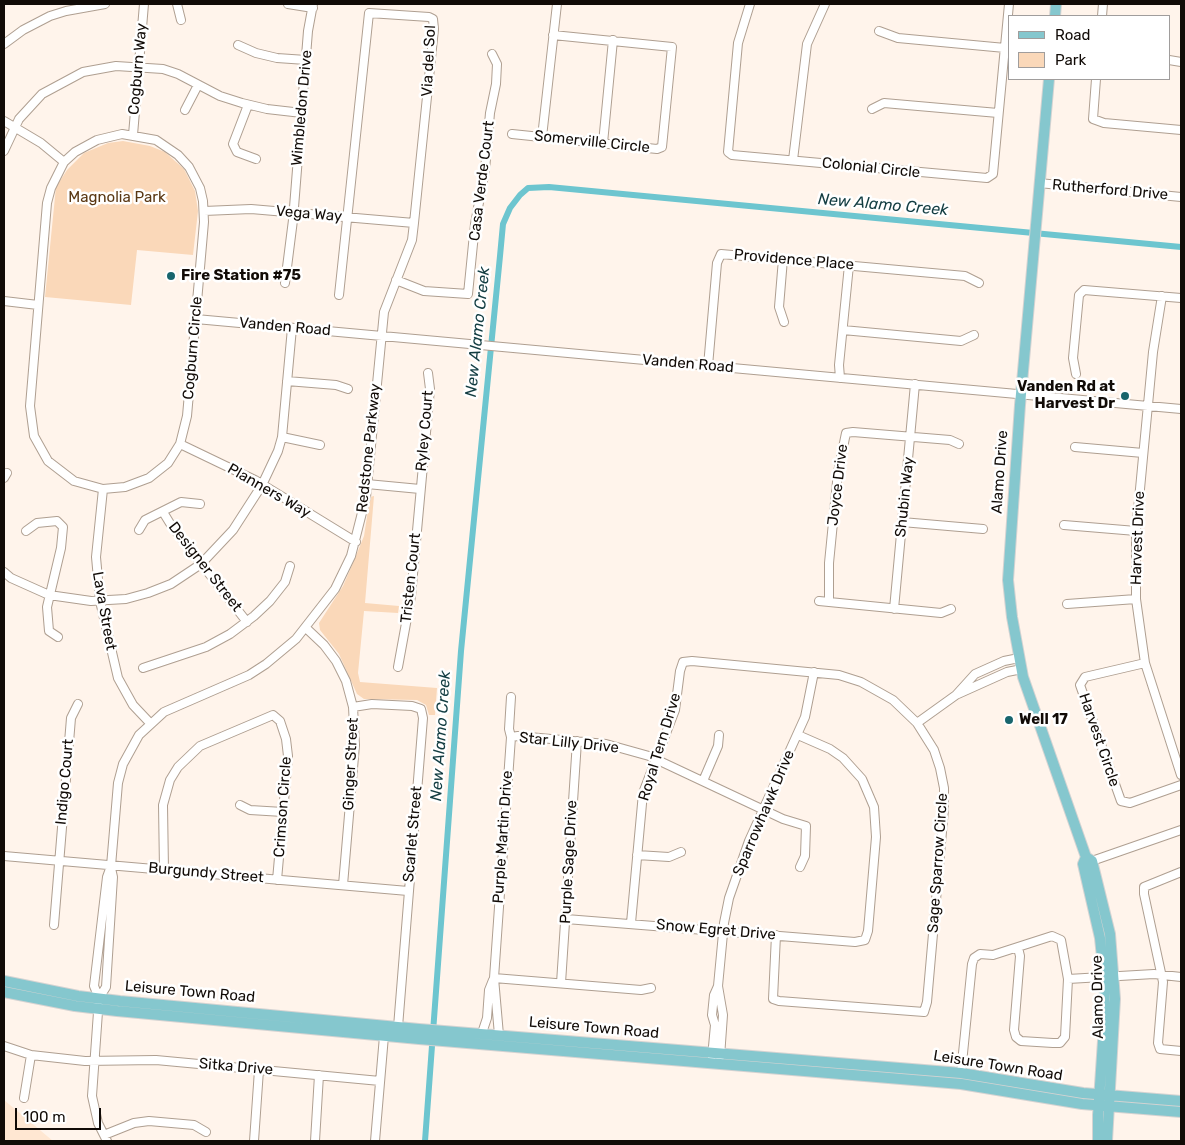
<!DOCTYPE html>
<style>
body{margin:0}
#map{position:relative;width:1185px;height:1145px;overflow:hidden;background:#fff4eb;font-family:Rubik,sans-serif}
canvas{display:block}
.frame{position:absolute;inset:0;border:5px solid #110b07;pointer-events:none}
.legend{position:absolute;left:1008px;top:15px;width:162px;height:65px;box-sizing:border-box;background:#fff;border:1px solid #a09d9c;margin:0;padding:6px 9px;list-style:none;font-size:15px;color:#110b07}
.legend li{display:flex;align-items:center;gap:10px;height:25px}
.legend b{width:25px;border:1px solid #a09d9c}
.scale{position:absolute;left:15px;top:1108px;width:86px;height:22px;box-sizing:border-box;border:2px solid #110b07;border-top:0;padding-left:6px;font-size:15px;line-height:18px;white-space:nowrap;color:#110b07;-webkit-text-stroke:4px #fff;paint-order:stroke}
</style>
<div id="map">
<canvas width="1185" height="1145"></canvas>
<div class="frame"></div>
<ul class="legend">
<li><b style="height:6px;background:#85c7ce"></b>Road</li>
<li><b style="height:14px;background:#fad8b9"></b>Park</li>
</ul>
<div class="scale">100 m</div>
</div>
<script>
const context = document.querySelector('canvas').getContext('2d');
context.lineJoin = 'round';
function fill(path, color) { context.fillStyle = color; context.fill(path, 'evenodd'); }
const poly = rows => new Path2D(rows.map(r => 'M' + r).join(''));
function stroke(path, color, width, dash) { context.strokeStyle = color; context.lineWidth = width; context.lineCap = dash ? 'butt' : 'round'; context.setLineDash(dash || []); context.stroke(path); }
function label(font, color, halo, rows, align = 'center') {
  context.font = font + ' Rubik,sans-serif'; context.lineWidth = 5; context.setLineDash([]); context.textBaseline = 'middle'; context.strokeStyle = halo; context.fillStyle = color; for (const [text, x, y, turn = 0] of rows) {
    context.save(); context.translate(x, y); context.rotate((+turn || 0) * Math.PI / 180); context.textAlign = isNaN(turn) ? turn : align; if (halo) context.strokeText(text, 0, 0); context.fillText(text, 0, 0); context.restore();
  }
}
fill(poly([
 [4,1100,53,1141,4,1141]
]), '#ffe7d2');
fill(poly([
 [123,141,150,146,165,152,184,169,195,191,198,211,193,255,137,250,131,305,45,297,56,187,67,170,84,153,108,143],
 [374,496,365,603,399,606,398,613,364,611,358,673,360,682,437,688,435,715,429,715,426,705,417,700,364,699,357,694,339,654,320,630,319,623,343,586,353,563,364,536,370,497]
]), '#fad8b9');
stroke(poly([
 [425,1141,461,651,500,256,503,224,510,208,520,195,528,188,549,187,1181,247]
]), '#6dc5cf', 6);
const minor = poly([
 [177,4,181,20],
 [288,4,313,8],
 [750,4,738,43,728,152,732,155,987,178,993,174,1009,4],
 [1102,16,1103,4],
 [879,31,898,38,1005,48],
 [4,44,23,30,50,16,66,11,105,4],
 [238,45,256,53,277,58,306,60],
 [1169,60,1181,62],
 [1096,79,1093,119,1104,123,1181,130],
 [248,105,233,144,237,152,256,159],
 [872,109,884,103,998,113],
 [185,110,198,85],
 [4,121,41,143,64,162],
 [122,134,156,140,178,155,189,167,200,188,203,201,204,222,187,416,180,444,168,463,149,478,125,487,103,489,74,481,48,461,34,436,30,406,47,203,51,188,64,162,75,152,97,140,122,134],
 [512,134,657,149,662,147,672,47,553,35],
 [133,135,144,4],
 [542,137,557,4],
 [603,143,613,40],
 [4,151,19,119,42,94,83,72,116,66,163,69,178,74,220,96,242,103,267,109,302,113],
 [793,160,807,44,825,4],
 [1039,183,1181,197],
 [204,211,251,209,414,223],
 [783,259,779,307,784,322],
 [396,280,424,291,468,294,475,224,485,170,490,113,496,84,497,64,492,54],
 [285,283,293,220,308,31,313,4],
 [1162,296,1153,352,1136,531,1136,599,1145,663,1181,775],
 [4,301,38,305],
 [196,319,1181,409],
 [843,330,961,341,974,335],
 [708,366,717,263,721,254,965,276,979,283],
 [1076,374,1073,358,1079,295,1084,290,1181,298],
 [840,378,839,365,849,265],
 [287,381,336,385,348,389],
 [282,437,320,445],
 [180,444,255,480,356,542],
 [1075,447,1143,453],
 [4,478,7,473],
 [367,484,420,489],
 [103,489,96,557,100,601,118,678,133,705,150,723],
 [163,512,171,525,247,622],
 [902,522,983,529],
 [1064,525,1136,531],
 [139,530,145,520,181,502,200,504],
 [26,531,37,523,57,521,63,527,61,548,47,607,49,631,58,637],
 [4,572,11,578,49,595,91,601,126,599,148,593,171,584,201,564,233,530,262,485,278,451,282,437,292,328],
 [819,601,941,613,951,609],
 [829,602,829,563,838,472,846,433,853,432,950,440,959,444],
 [1067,604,1136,599],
 [894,609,915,384],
 [306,628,324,645,336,661,346,681,353,707,355,745,343,885],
 [1145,663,1085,677,1080,685,1121,801,1130,803,1181,785],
 [398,667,411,596,430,389,428,373],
 [143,668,206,647,230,634,254,616,270,601,285,582,290,566],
 [958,694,1007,672,1022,669],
 [353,707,372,704,412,706,421,709,423,718,398,1027],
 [917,723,956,695,975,674,1004,661,1019,658],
 [511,737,518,736,606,744,649,756,783,819,806,826,805,856,800,867],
 [703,781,718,746,719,735],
 [240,805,250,810,283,812],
 [637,855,669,857,681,852],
 [4,856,408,891],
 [1089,862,1181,830],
 [164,870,163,805,170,780,178,767,200,746,273,715,280,721,286,739,288,756,277,880],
 [1181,872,1144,887,1144,894,1163,982,1158,1043,1160,1049,1181,1051],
 [566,919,855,942,865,940,868,931,876,837,874,807,862,779,843,758,830,749,798,735],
 [631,923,643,793,675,710,680,671,683,662,692,661,839,675,861,682,893,700,917,723,934,750,940,768,944,788,944,809,927,1002,924,1012,779,1001,773,999,776,935],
 [54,925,71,718,78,704],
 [494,978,641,990,651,988],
 [1068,979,1154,974,1181,977],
 [561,983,577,741],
 [99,998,106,987,113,877,111,868],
 [482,1033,487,1018,489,990,493,980],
 [499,1035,494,978,511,737,509,729,511,697],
 [4,1046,31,1055,85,1061,156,1060,380,1081],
 [712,1057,715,1025,712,1015,714,995,718,986],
 [720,1057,723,1015,718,986,724,923,729,898,749,841,805,717,814,672],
 [961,1073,972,964,974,958,980,954,993,955,1052,936,1061,940,1068,979,1065,1037,1060,1043,1053,1043,1021,1041,1016,1037,1014,1030,1020,956,1018,948],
 [24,1098,31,1055],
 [104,1135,134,1123,149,1121,194,1125,206,1132],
 [107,1141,98,1123,92,1096,99,998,94,986,107,877,111,866,118,783,123,764,139,735,164,712,249,675,266,664,296,639,335,589,351,556,366,497,384,312,412,240,414,223,434,29,433,19,429,17,369,13,339,295],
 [254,1141,259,1070],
 [315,1141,319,1075],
 [375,1141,384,1036]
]);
const major = poly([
 [1055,16,1056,4],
 [1049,79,1020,405,1008,580,1012,617,1023,677,1086,857,1092,861,1110,934,1115,999,1107,1141],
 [1086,857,1083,864,1100,938,1104,977,1105,1011,1098,1115,1098,1141],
 [4,981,78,996,120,1001,419,1029,961,1073,1083,1093,1181,1101],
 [4,992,75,1006,117,1011,419,1039,961,1084,1082,1104,1181,1112]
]);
stroke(minor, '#af9f91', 10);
stroke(major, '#d4d3d2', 12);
stroke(minor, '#fff', 8);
stroke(major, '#85c7ce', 10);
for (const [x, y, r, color] of [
 [171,276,5,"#18656d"],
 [1125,396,5,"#18656d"],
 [1009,720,5,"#18656d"]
]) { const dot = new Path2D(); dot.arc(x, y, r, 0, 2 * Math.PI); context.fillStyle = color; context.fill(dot); stroke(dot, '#fff', 2); }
label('15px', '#110b07', '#fff', [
 ["Via del Sol",429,61,-87],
 ["Cogburn Way",138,69,-85],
 ["Wimbledon Drive",302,108,-85],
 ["Somerville Circle",592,142,6],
 ["Colonial Circle",871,168,6],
 ["Casa Verde Court",482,181,-83],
 ["Rutherford Drive",1110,190,5],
 ["Vega Way",309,214,5],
 ["Providence Place",794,260,5],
 ["Vanden Road",285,327,5],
 ["Cogburn Circle",193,348,-85],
 ["Vanden Road",688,364,5],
 ["Ryley Court",425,431,-85],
 ["Redstone Parkway",369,448,-84],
 ["Alamo Drive",1000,472,-86],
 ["Joyce Drive",838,485,-83],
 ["Planners Way",269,491,30],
 ["Shubin Way",905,497,-84],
 ["Harvest Drive",1138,538,-88],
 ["Designer Street",205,567,52],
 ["Tristen Court",411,578,-84],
 ["Lava Street",104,611,80],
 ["Harvest Circle",1099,740,71],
 ["Star Lilly Drive",569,743,6],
 ["Royal Tern Drive",660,747,-73],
 ["Ginger Street",351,764,-87],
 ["Indigo Court",65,782,-85],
 ["Crimson Circle",283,807,-86],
 ["Sparrowhawk Drive",764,813,-67],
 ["Scarlet Street",413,834,-85],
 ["Purple Martin Drive",503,837,-86],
 ["Purple Sage Drive",569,862,-87],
 ["Sage Sparrow Circle",938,863,-86],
 ["Burgundy Street",206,873,5],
 ["Snow Egret Drive",716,930,5],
 ["Leisure Town Road",190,992,5],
 ["Alamo Drive",1098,997,-91],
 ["Leisure Town Road",594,1028,5],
 ["Leisure Town Road",998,1066,9],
 ["Sitka Drive",236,1067,5]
]);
label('15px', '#593713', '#fff', [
 ["Magnolia Park",117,198]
]);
label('bold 15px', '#110b07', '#fff', [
 ["Fire Station #75",181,276],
 ["Vanden Rd at",1115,387,"right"],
 ["Harvest Dr",1115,404,"right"],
 ["Well 17",1019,720]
], 'left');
label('italic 16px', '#133d42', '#fff', [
 ["New Alamo Creek",883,205,5],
 ["New Alamo Creek",478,332,-84],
 ["New Alamo Creek",441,736,-86]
]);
</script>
